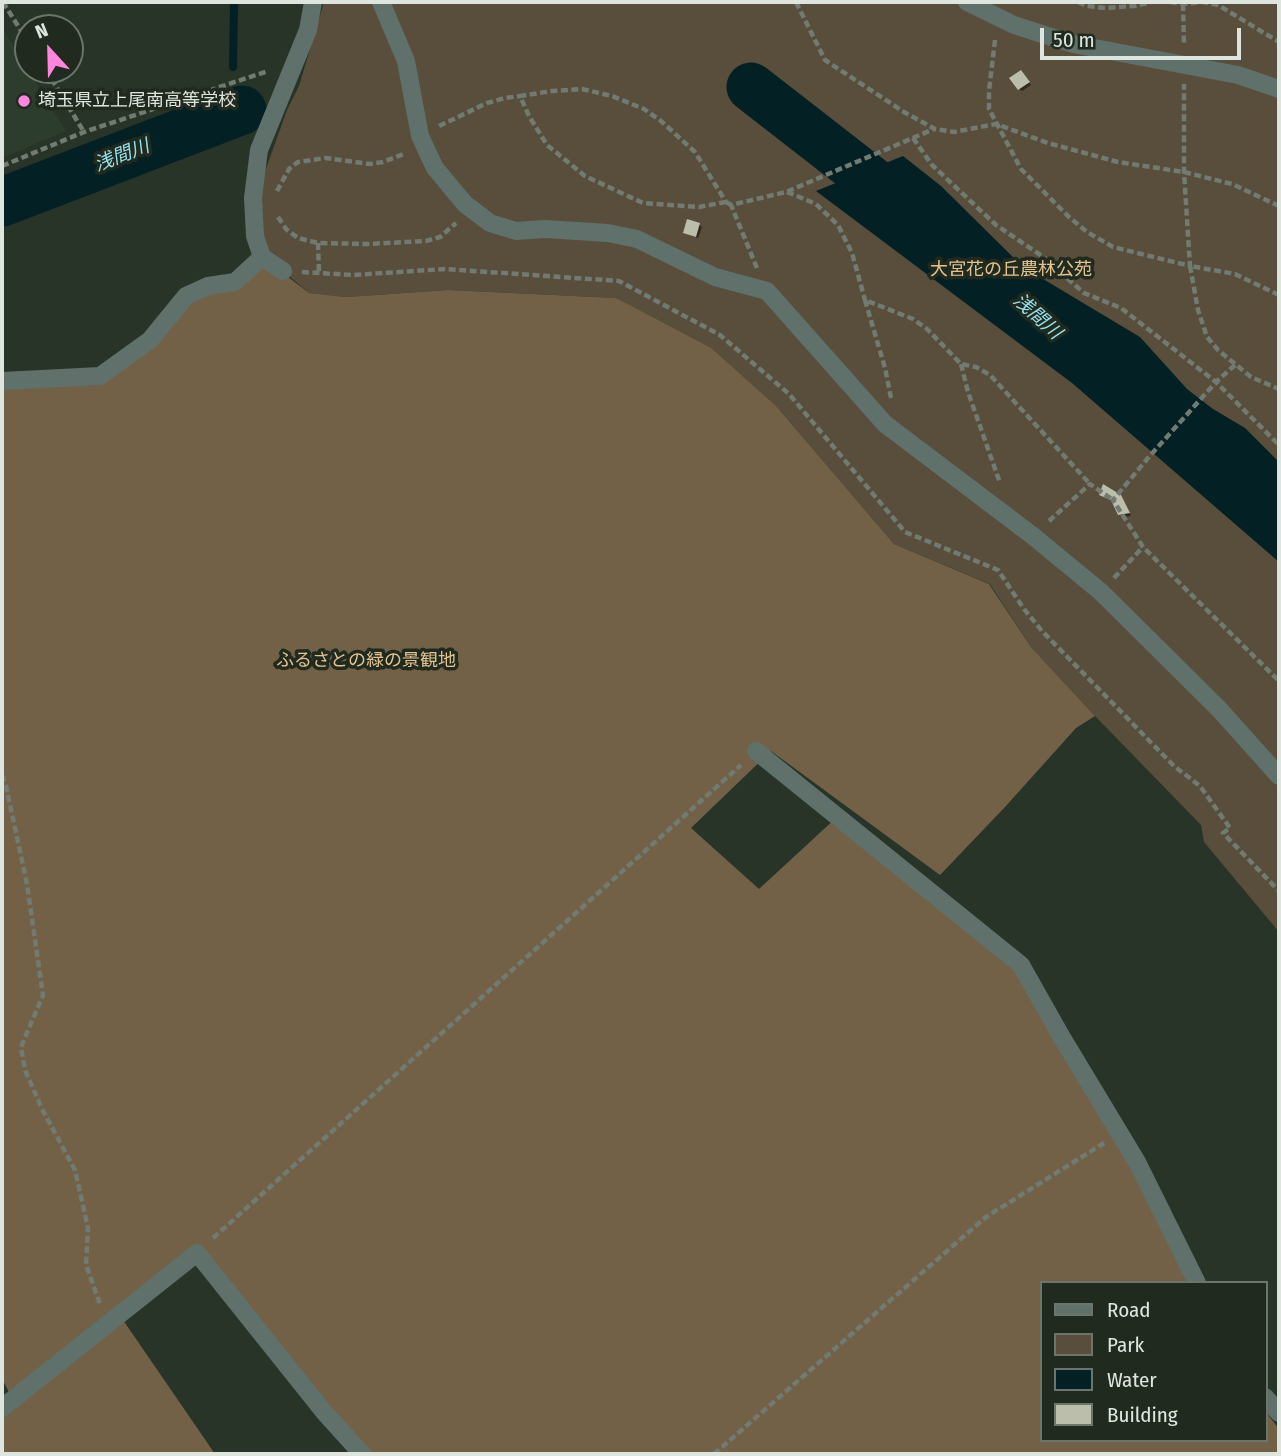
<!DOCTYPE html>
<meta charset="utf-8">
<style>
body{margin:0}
#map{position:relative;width:1281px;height:1456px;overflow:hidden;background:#293429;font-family:"Fira Sans Condensed",sans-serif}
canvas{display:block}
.frame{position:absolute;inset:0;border:4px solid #dee5de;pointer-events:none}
.legend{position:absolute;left:1040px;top:1281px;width:228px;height:161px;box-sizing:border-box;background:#202a1f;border:2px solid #6c756b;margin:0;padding:9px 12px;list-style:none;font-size:21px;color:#dee5de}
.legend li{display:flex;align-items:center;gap:14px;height:35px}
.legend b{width:35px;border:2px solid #6c756b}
.north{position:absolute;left:14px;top:14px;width:70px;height:70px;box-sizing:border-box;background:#202a1f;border:2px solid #6c756b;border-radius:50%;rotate:338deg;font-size:19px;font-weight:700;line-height:28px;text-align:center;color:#dee5de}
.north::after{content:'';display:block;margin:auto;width:24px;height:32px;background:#ff85de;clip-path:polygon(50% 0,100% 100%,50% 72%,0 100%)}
.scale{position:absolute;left:1040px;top:28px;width:201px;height:32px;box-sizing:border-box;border:4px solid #dee5de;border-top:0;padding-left:9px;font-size:21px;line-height:24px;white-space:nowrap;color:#dee5de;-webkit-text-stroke:5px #202a1f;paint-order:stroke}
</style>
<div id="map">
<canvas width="1281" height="1456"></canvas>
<div class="frame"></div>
<ul class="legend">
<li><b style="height:9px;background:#60706b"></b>Road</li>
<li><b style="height:19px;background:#594d3b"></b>Park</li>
<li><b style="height:19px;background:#032025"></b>Water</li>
<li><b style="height:19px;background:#bcbeac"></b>Building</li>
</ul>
<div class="north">N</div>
<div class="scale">50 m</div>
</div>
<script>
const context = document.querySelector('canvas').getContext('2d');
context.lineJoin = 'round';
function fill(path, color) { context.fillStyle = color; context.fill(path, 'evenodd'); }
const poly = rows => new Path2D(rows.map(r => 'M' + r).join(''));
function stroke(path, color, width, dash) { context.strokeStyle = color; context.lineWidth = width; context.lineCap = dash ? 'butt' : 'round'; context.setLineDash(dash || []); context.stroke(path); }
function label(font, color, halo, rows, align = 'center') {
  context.font = font + ' "Fira Sans Condensed","Noto Sans JP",sans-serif'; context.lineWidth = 7; context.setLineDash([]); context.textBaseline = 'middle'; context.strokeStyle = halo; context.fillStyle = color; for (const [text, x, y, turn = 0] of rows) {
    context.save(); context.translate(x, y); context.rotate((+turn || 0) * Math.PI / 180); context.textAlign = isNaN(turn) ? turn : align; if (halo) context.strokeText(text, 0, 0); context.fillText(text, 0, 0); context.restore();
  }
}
fill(poly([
 [2,28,66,131,2,158,2,27]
]), '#2d3d2d');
fill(poly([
 [324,2,1279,2,1279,932,1204,842,1201,825,1095,716,1031,647,990,584,894,544,777,407,616,298,448,290,346,297,309,293,283,271,268,255,262,231,258,191,287,110,299,86]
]), '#594d3b');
fill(poly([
 [262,257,309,293,346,297,448,290,616,298,711,348,777,407,894,544,989,584,1031,647,1095,716,1076,728,1005,807,940,875,771,751,691,828,759,889,837,817,1021,965,1120,1133,1187,1283,1041,1283,1041,1440,1265,1440,1265,1411,1279,1429,1279,1454,362,1454,197,1253,123,1320,215,1454,2,1454,2,1403,10,1394,2,1379,2,381,100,376,186,296,235,282]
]), '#736147');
fill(poly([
 [903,156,941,186,1023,267,1140,337,1187,389,1213,409,1245,428,1279,462,1279,562,1072,383,816,191]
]), '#032025');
fill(poly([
 [1024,75,1031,85,1022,91,1019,89],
 [699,225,702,227,698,238,685,233],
 [1101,494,1120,496,1131,516,1123,517,1114,502]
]), '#0007');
stroke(poly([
 [233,67,234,2]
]), '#032025', 8);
stroke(poly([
 [751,87,913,213],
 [2,202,242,110]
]), '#032025', 49);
fill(poly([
 [1021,70,1030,82,1018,90,1009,78],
 [687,219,700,223,696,237,683,233],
 [1103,484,1121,495,1130,513,1118,515,1111,500,1099,495]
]), '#bcbeac');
stroke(poly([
 [3,2,28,42],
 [796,2,825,60,904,112,935,129,954,132,996,124,1048,143,1118,162,1184,172,1232,184,1279,206],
 [1078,2,1087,6,1106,8,1134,6,1152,2],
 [1170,2,1183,4,1202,2,1218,5,1279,42],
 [1183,4,1184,44],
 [995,40,989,91,989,109,1021,169,1069,217,1087,232,1113,247,1190,266,1184,172,1184,84],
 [46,70,84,132],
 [439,126,487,103,505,98,520,96],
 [913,138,932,165,996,225,1042,256,1084,293,1121,308,1216,382,1279,445],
 [2,166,84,132,268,71],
 [277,191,289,169,298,162,325,158,370,164,383,162,404,154],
 [787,192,816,204,838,225,852,253,865,300],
 [726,202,699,207,643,203,585,176,547,145,529,116,520,96,552,91,582,89,612,96,644,109,661,121,695,152,726,202,731,205],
 [278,217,286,229,298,238,318,243,367,244,426,241,440,237,456,223],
 [318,243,319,273],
 [757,268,731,205,786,192,934,129],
 [302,272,353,275,445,269,619,281,720,335,789,394,905,532,998,570,1024,609,1042,631,1174,766,1200,786,1230,828,1223,833,1279,891],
 [1279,295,1235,274,1190,266,1198,310,1207,337,1218,350,1251,377,1279,389],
 [961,364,968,392,1000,483],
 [1235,365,1216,382,1148,458,1113,500,1143,547,1279,681],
 [891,398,885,368,865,300,913,319,927,329,961,364,976,367,990,375,1090,484],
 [1049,521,1090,484,1113,500],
 [1114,578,1143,547],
 [2,775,6,786,27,884,43,995,21,1047,25,1070,42,1109,75,1170,88,1228,86,1265,100,1304],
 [213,1238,741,765],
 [714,1454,986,1217,1104,1143]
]), '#717b71', 4.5, [7, 3.5]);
stroke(poly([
 [381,2,406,61,420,136,435,168,465,204,490,223,516,231,545,229,608,233,637,239,715,277,767,291,885,424,1033,536,1101,592,1219,709,1279,776],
 [967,2,1014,25,1073,44,1238,75,1279,89],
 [283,271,262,257,255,236,253,198,259,150,308,30,313,2],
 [2,381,100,376,150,340,186,296,208,286,235,282,262,257],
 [756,751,1021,965,1061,1036,1137,1162,1197,1283],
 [1265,1397,1279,1413],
 [2,1408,197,1253,324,1412,362,1454]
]), '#60706b', 18);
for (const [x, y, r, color] of [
 [24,101,7,"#ff85de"]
]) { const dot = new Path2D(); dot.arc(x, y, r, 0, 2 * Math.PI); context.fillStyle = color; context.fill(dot); stroke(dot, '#202a1f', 2.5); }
label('18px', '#dee5de', '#202a1f', [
 ["埼玉県立上尾南高等学校",38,101]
], 'left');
label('18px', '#e3c290', '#202a1f', [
 ["大宮花の丘農林公苑",1011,270],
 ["ふるさとの緑の景観地",366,661]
]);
label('italic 19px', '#96dfed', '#202a1f', [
 ["浅間川",122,156,-21],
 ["浅間川",1037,317,42]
]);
</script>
